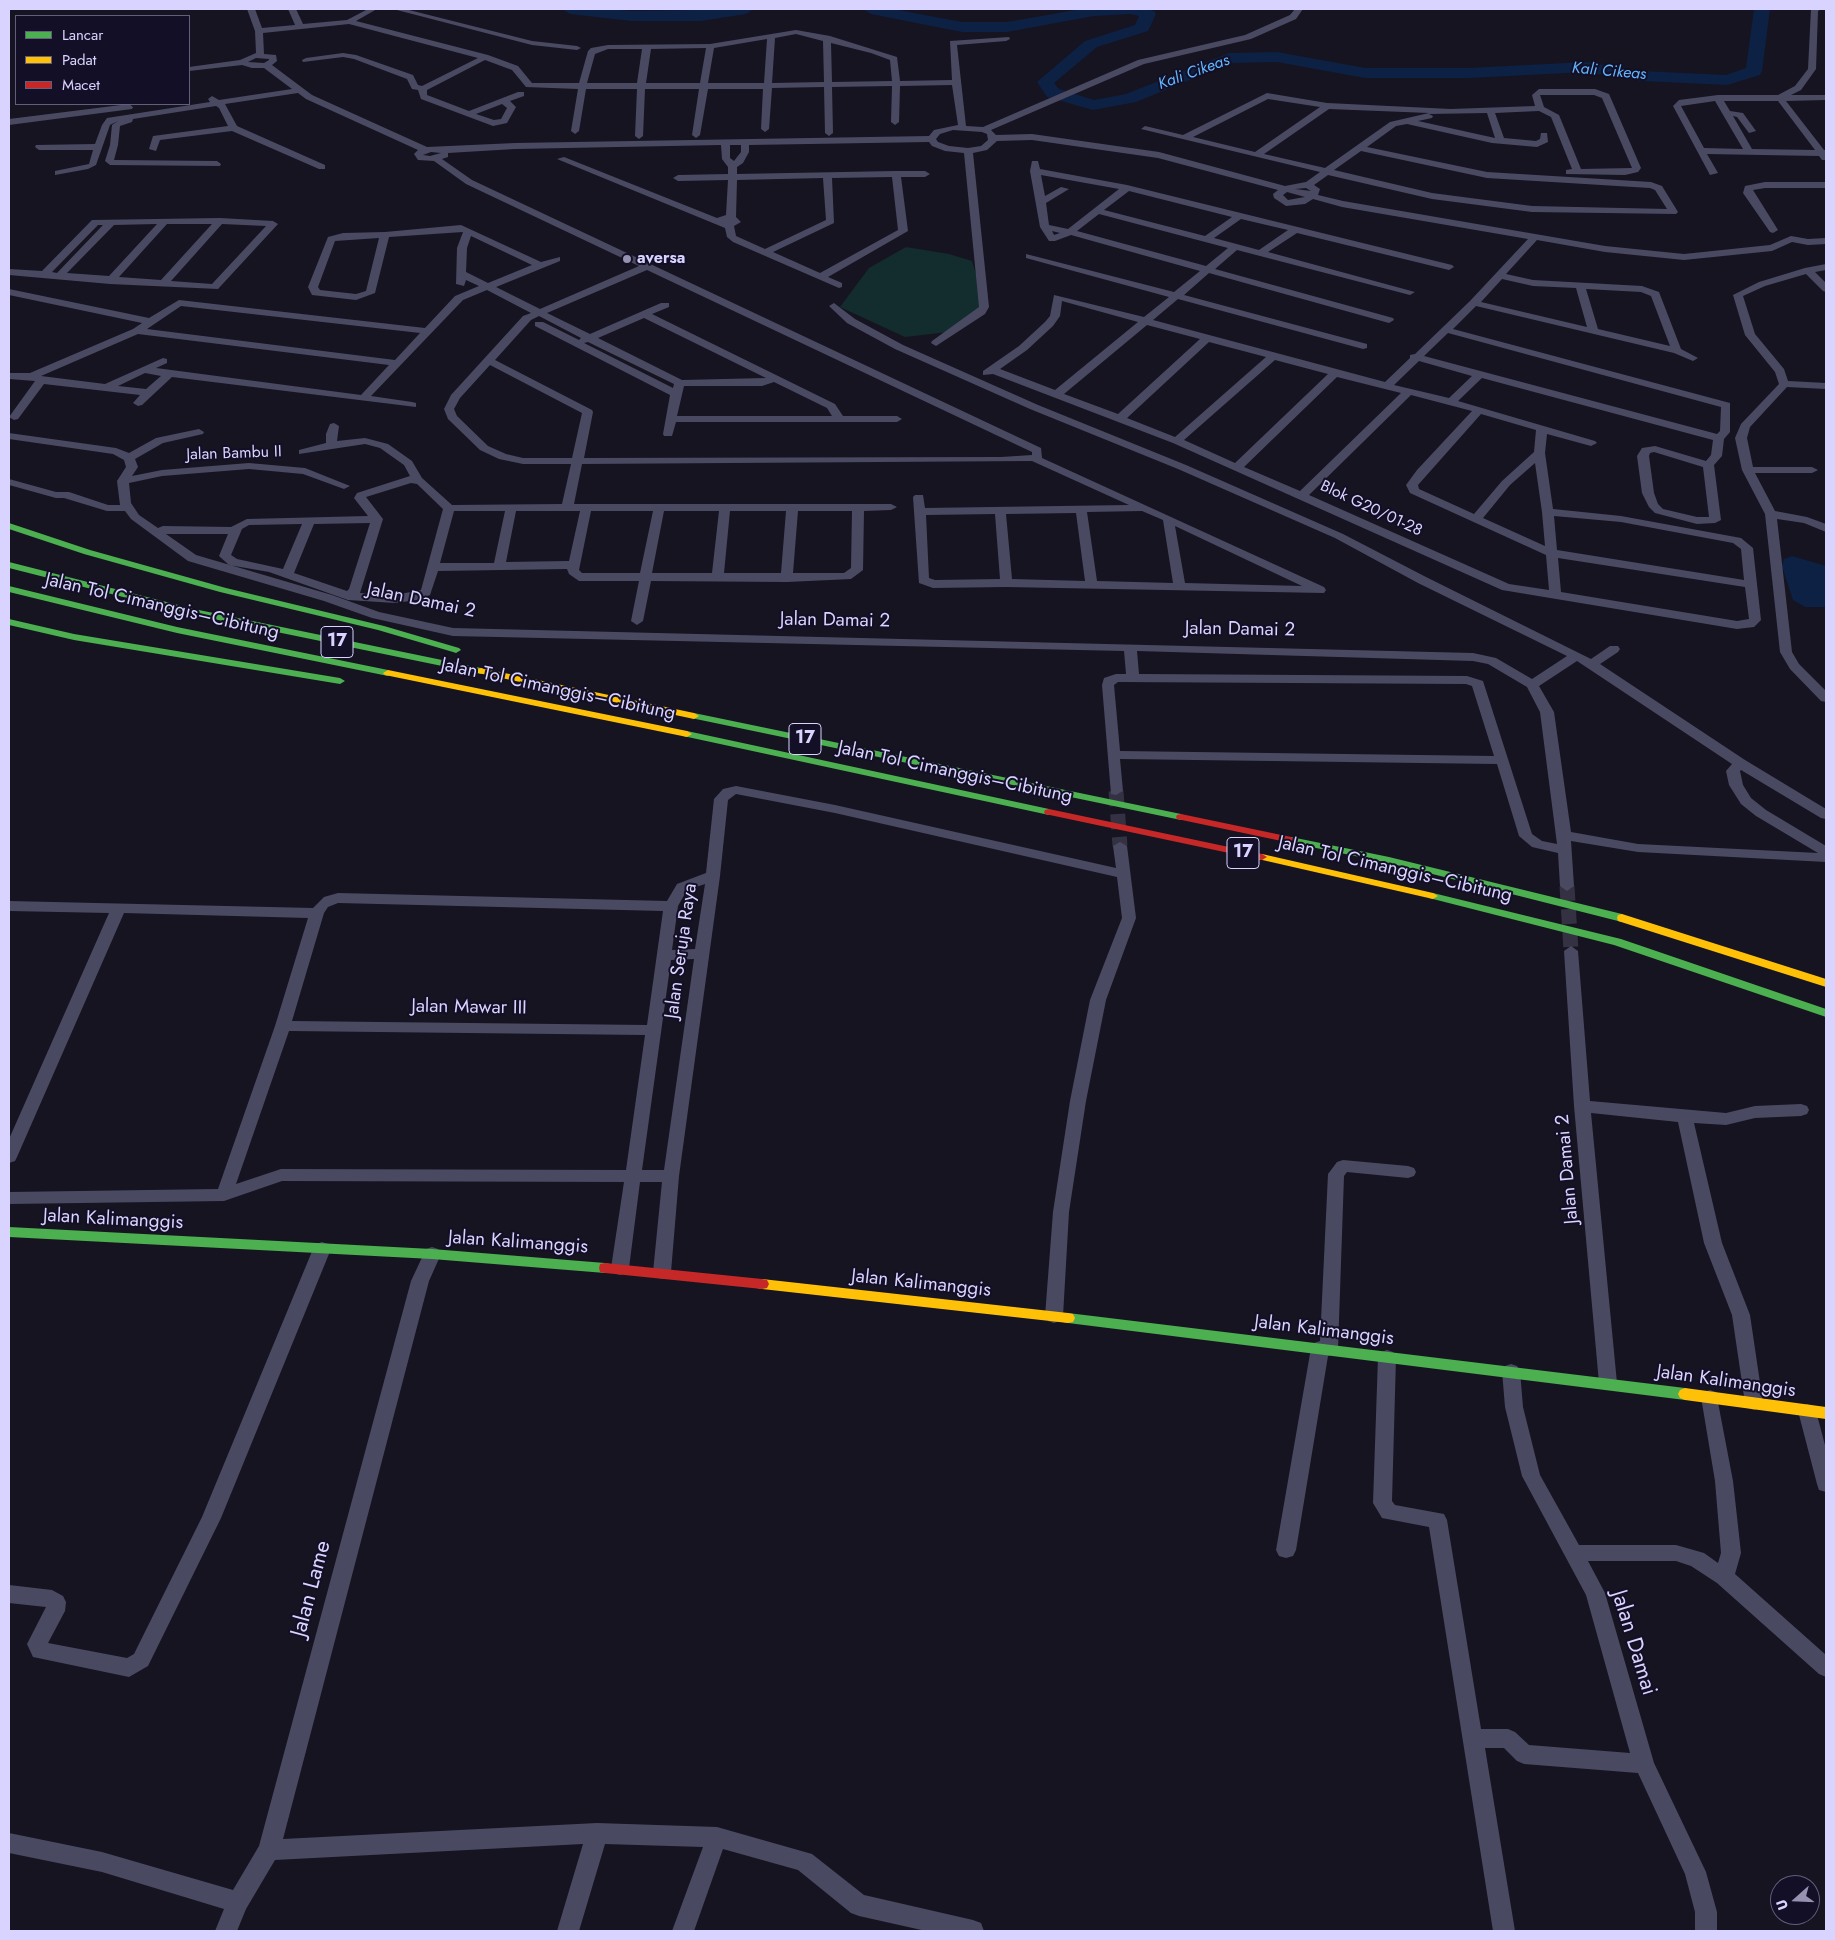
<!DOCTYPE html>
<meta charset="utf-8">
<style>
body{margin:0}
#map{position:relative;width:1835px;height:1940px;overflow:hidden;background:#161421;font-family:Jost,sans-serif}
canvas{display:block}
.frame{position:absolute;inset:0;border:10px solid #d9d4ff;pointer-events:none}
.legend{position:absolute;left:15px;top:15px;width:175px;height:90px;box-sizing:border-box;background:#130f26;border:1px solid #625e7d;margin:0;padding:6px 9px;list-style:none;font-size:15px;color:#d9d4ff}
.legend li{display:flex;align-items:center;gap:10px;height:25px}
.legend b{width:25px;border:1px solid #625e7d}
.north{position:absolute;left:1770px;top:1875px;width:50px;height:50px;box-sizing:border-box;background:#130f26;border:1px solid #625e7d;border-radius:50%;rotate:250deg;font-size:14px;font-weight:700;line-height:20px;text-align:center;color:#d9d4ff}
.north::after{content:'';display:block;margin:auto;width:18px;height:22px;background:#9591b1;clip-path:polygon(50% 0,100% 100%,50% 72%,0 100%)}
</style>
<div id="map">
<canvas width="1835" height="1940"></canvas>
<div class="frame"></div>
<ul class="legend">
<li><b style="height:6px;background:#4caf50"></b>Lancar</li>
<li><b style="height:6px;background:#ffc107"></b>Padat</li>
<li><b style="height:6px;background:#c62828"></b>Macet</li>
</ul>
<div class="north">U</div>
</div>
<script>
const context = document.querySelector('canvas').getContext('2d');
context.lineJoin = 'round';
function fill(path, color) { context.fillStyle = color; context.fill(path, 'evenodd'); }
const poly = rows => new Path2D(rows.map(r => 'M' + r).join(''));
function stroke(path, color, width, dash) { context.strokeStyle = color; context.lineWidth = width; context.lineCap = dash ? 'butt' : 'round'; context.setLineDash(dash || []); context.stroke(path); }
function label(font, color, halo, rows, align = 'center') {
  context.font = font + ' Jost,sans-serif'; context.lineWidth = 4; context.setLineDash([]); context.textBaseline = 'middle'; context.strokeStyle = halo; context.fillStyle = color; for (const [text, x, y, turn = 0] of rows) {
    context.save(); context.translate(x, y); context.rotate((+turn || 0) * Math.PI / 180); context.textAlign = isNaN(turn) ? turn : align; if (halo) context.strokeText(text, 0, 0); context.fillText(text, 0, 0); context.restore();
  }
}
fill(poly([
 [906,247,949,254,972,261,985,303,948,332,905,337,840,307,869,268]
]), '#132c2d');
fill(poly([
 [1792,556,1826,566,1826,607,1805,607,1793,600,1782,566,1784,559]
]), '#0d2144');
fill(poly([
 [562,9,609,9,631,11,754,9,746,14,701,21,631,21,570,14,562,9],
 [863,9,893,9,962,22,1007,22,1081,9,1147,9,1154,11,1156,14,1148,31,1097,47,1054,83,1059,89,1094,100,1126,94,1229,53,1277,52,1365,68,1469,68,1586,62,1642,71,1726,75,1746,68,1754,9,1770,9,1762,71,1760,75,1727,85,1642,81,1586,72,1469,78,1365,78,1277,62,1231,63,1136,102,1093,110,1047,97,1037,82,1085,41,1135,25,1139,16,1130,14,1094,16,1007,32,962,32,871,14,863,9]
]), '#0d2144');
stroke(poly([
 [1116,791,1120,846],
 [1567,886,1571,951]
]), '#333142', 15, [15, 8]);
fill(poly([
 [247,9,255,9,262,28,295,25,288,9,296,9,303,24,347,20,368,9,377,9,356,21,488,55,518,66,532,83,579,83,588,51,591,48,608,45,710,44,796,30,830,36,897,57,900,81,952,80,950,41,1009,37,1010,39,1006,41,957,45,966,126,983,127,1138,60,1245,35,1290,15,1295,9,1303,9,1296,19,1251,39,1144,64,991,130,996,135,1032,134,1159,152,1285,186,1306,182,1320,172,1141,129,1145,126,1183,135,1267,93,1327,103,1451,109,1535,106,1532,95,1539,89,1595,89,1609,94,1641,168,1638,172,1625,175,1566,174,1566,170,1572,169,1551,117,1539,111,1495,113,1504,138,1536,141,1540,139,1541,133,1547,133,1548,142,1537,147,1492,143,1407,124,1396,126,1367,147,1487,172,1651,182,1662,186,1678,212,1676,214,1532,212,1432,199,1328,175,1314,185,1320,189,1318,195,1343,201,1605,246,1684,254,1770,245,1791,236,1808,239,1826,238,1826,244,1808,245,1792,242,1772,251,1684,260,1605,252,1537,240,1506,274,1533,280,1642,286,1659,292,1681,349,1698,358,1693,361,1674,353,1476,306,1453,329,1730,403,1730,432,1724,439,1722,456,1714,465,1721,520,1715,523,1697,524,1655,513,1649,507,1642,493,1637,456,1642,448,1655,446,1706,461,1711,455,1713,440,1482,378,1458,401,1595,441,1597,443,1591,446,1547,434,1545,453,1553,509,1621,516,1741,538,1753,548,1761,620,1754,627,1737,629,1502,590,1173,443,993,374,983,375,983,371,1019,346,1045,322,1050,316,1054,295,1144,317,1169,297,1026,258,1026,254,1174,292,1200,271,1071,235,1055,241,1049,241,1040,227,1030,171,1032,161,1038,161,1040,169,1127,185,1452,265,1454,267,1449,270,1297,233,1268,252,1415,292,1410,295,1237,250,1215,269,1393,318,1394,320,1389,323,1209,273,1184,295,1367,344,1367,348,1363,349,1178,299,1153,320,1385,382,1410,358,1410,355,1415,354,1470,301,1528,239,1342,207,1313,199,1305,204,1286,206,1274,198,1273,194,1278,190,1158,158,1032,140,997,141,987,150,973,153,989,307,985,314,936,346,931,343,932,341,979,307,964,153,945,151,932,146,929,142,749,145,749,152,743,163,737,167,737,174,896,171,925,171,930,174,925,177,901,177,908,231,828,277,842,283,842,287,839,288,733,242,727,237,725,228,557,159,564,157,717,218,726,215,728,180,678,181,673,178,678,175,728,174,728,167,722,159,721,145,515,149,448,153,448,157,442,159,472,180,1041,448,1042,458,1324,587,1326,590,1324,593,1006,587,933,588,919,583,913,497,915,495,923,495,925,508,1129,505,1032,461,582,464,574,504,891,504,897,507,891,510,864,511,863,570,851,579,787,582,651,581,643,621,637,625,631,621,639,581,579,581,569,574,567,569,438,571,430,595,417,600,395,603,348,600,269,572,229,565,219,556,228,534,166,534,196,555,332,595,379,612,453,628,1473,653,1496,658,1532,679,1567,656,1418,583,1335,538,1178,469,1030,409,895,349,847,323,829,306,834,303,855,319,903,345,1038,405,1186,465,1343,534,1426,577,1591,659,1610,646,1618,646,1620,649,1618,652,1600,664,1745,760,1826,809,1826,819,1821,818,1741,770,1740,771,1743,785,1751,798,1766,810,1826,846,1826,862,1638,852,1571,841,1574,886,1567,891,1560,886,1558,853,1532,847,1519,836,1497,764,1120,759,1123,791,1116,795,1111,794,1102,685,1104,678,1116,674,1126,674,1124,651,453,636,372,618,324,601,188,561,131,519,125,511,107,511,64,498,56,498,9,485,9,479,56,492,69,492,108,505,120,505,117,481,126,467,124,460,113,454,9,439,9,433,116,448,129,453,156,438,199,429,204,432,203,434,163,443,135,459,138,467,132,476,162,470,249,463,305,468,350,486,344,489,303,474,249,469,162,476,129,483,131,503,139,515,158,528,163,526,231,527,247,519,368,516,354,498,357,493,410,476,404,465,380,448,365,444,299,454,299,450,326,443,326,434,330,424,334,423,339,426,337,441,365,438,388,444,412,461,422,478,452,505,562,504,571,464,523,464,499,459,480,450,448,419,444,409,451,395,523,316,531,313,487,290,463,300,371,396,412,402,416,403,416,407,172,377,142,405,138,406,133,403,140,395,44,384,18,419,14,420,9,417,35,381,9,379,9,373,30,373,133,329,142,323,9,295,9,289,149,318,179,300,425,328,455,296,479,286,466,280,464,286,456,284,457,248,463,232,389,237,375,293,356,300,312,295,308,287,328,237,343,233,385,232,461,225,541,262,560,257,560,261,496,287,540,309,639,266,466,184,434,161,418,160,414,154,418,150,306,99,298,93,225,104,237,126,325,165,325,169,319,169,232,131,160,140,156,151,149,149,153,136,228,126,219,108,216,106,133,119,132,122,120,126,118,145,114,160,217,161,221,164,220,166,110,165,105,161,110,145,112,125,118,121,110,125,96,165,88,169,55,175,55,171,89,164,93,150,39,150,35,147,36,145,95,144,102,125,107,118,210,102,208,99,212,96,219,100,292,89,264,68,252,68,242,65,189,71,189,67,240,60,256,53,255,31,247,9],
 [349,24,478,58,422,86,418,85,413,75,356,55,343,53,306,58,302,60,303,62,343,57,354,59,407,79,412,89,418,90,421,99,493,126,507,123,516,107,510,101,524,96,524,92,518,92,469,111,427,95,427,90,485,60,512,70,526,87,578,89,571,131,575,134,579,131,586,89,637,89,635,136,639,139,643,136,645,89,699,89,692,135,696,138,700,135,708,89,763,89,761,129,765,132,769,129,772,88,824,87,825,133,829,136,833,133,832,87,892,86,891,122,895,125,899,122,900,86,952,85,958,125,934,130,929,136,515,143,427,147,312,95,272,65,277,61,276,55,264,54,263,33,349,24],
 [796,34,823,41,824,82,772,83,775,38,796,34],
 [767,39,764,83,708,83,714,48,767,39],
 [831,43,871,53,890,60,892,81,832,82,831,43],
 [706,48,700,83,646,83,651,49,706,48],
 [608,49,642,49,637,83,587,83,595,54,608,49],
 [256,58,269,59,269,60,264,63,248,62,256,58],
 [1540,95,1594,95,1602,98,1632,168,1581,169,1559,115,1544,107,1540,95],
 [1268,99,1320,107,1255,152,1193,137,1268,99],
 [502,104,507,108,501,119,494,120,476,114,502,104],
 [1329,109,1429,113,1390,122,1325,168,1264,154,1329,109],
 [1487,113,1495,138,1418,121,1432,118,1433,116,1429,114,1487,113],
 [953,130,982,132,987,134,988,140,981,146,968,148,949,146,938,142,936,139,940,134,953,130],
 [730,145,741,145,741,152,734,161,730,158,730,145],
 [1361,151,1487,178,1650,188,1655,190,1667,209,1532,206,1432,193,1334,170,1361,151],
 [431,152,441,153,430,156,423,155,431,152],
 [1041,175,1119,189,1068,229,1049,225,1046,203,1069,189,1061,187,1045,196,1041,175],
 [892,177,898,230,820,273,773,252,834,223,832,178,892,177],
 [823,178,826,220,765,249,736,236,734,226,741,222,736,217,737,180,823,178],
 [1306,188,1311,191,1295,189,1306,188],
 [1129,191,1232,217,1205,236,1104,210,1129,191],
 [1287,192,1305,197,1288,200,1283,195,1287,192],
 [1099,214,1228,248,1206,266,1077,231,1099,214],
 [1241,219,1288,230,1259,250,1214,238,1241,219],
 [1052,231,1060,233,1054,235,1052,231],
 [471,236,532,265,488,283,466,272,467,248,471,236],
 [379,238,366,291,356,294,320,290,318,287,335,241,379,238],
 [647,270,1032,452,1032,455,1001,457,584,458,593,412,592,410,495,360,531,320,539,316,581,338,579,340,543,322,535,322,535,326,670,395,663,434,664,436,672,436,676,422,897,422,902,419,897,416,843,416,835,404,652,314,669,307,669,303,661,303,590,334,547,313,647,270],
 [1502,279,1533,286,1576,288,1587,327,1481,302,1502,279],
 [1586,289,1641,292,1651,296,1670,346,1598,329,1586,289],
 [1062,301,1138,322,1055,390,1000,369,1027,350,1053,326,1060,316,1062,301],
 [181,306,420,333,395,360,147,329,181,306],
 [644,318,766,378,682,380,598,338,644,318],
 [1147,325,1200,339,1118,414,1064,394,1147,325],
 [1448,333,1721,407,1720,431,1717,434,1424,356,1448,333],
 [138,334,389,365,361,395,156,368,167,363,167,359,163,358,105,384,41,376,138,334],
 [588,342,674,384,673,388,584,343,588,342],
 [1209,342,1266,357,1175,437,1127,418,1209,342],
 [1275,360,1328,374,1235,463,1184,440,1275,360],
 [1419,361,1472,376,1449,398,1394,385,1419,361],
 [490,365,582,413,572,458,523,458,506,454,488,446,457,416,454,409,460,398,490,365],
 [145,373,161,376,146,389,118,386,145,373],
 [1337,377,1401,393,1300,491,1244,467,1337,377],
 [774,382,827,408,832,416,677,416,684,386,762,386,774,382],
 [1411,395,1472,411,1417,470,1406,485,1410,493,1546,555,1549,590,1509,584,1309,495,1411,395],
 [1481,414,1536,430,1534,452,1502,481,1474,514,1419,489,1418,485,1481,414],
 [1654,452,1703,467,1709,517,1697,517,1663,509,1658,504,1654,493,1649,456,1650,453,1654,452],
 [1535,463,1542,512,1545,546,1483,518,1510,485,1535,463],
 [411,483,417,484,443,509,421,590,395,595,360,593,383,519,366,497,411,483],
 [454,511,505,511,494,563,440,563,454,511],
 [516,511,580,511,569,561,506,562,516,511],
 [591,511,653,511,640,573,582,573,579,570,591,511],
 [664,511,719,511,712,573,652,573,664,511],
 [730,511,786,511,781,573,724,573,730,511],
 [798,511,852,511,851,568,844,573,793,573,798,511],
 [1142,511,1163,520,1173,583,1097,581,1087,512,1142,511],
 [1076,513,1085,581,1012,579,1006,514,1076,513],
 [995,514,1000,579,935,580,929,578,926,515,995,514],
 [1554,516,1621,522,1733,543,1741,549,1744,580,1557,550,1554,516],
 [370,523,349,589,347,591,294,573,314,524,370,523],
 [302,524,283,569,237,559,231,555,242,529,249,525,302,524],
 [1175,526,1302,586,1185,583,1175,526],
 [1558,558,1745,587,1749,619,1737,621,1561,592,1558,558],
 [1137,651,1473,661,1488,664,1527,687,1540,712,1557,844,1542,841,1532,834,1483,681,1467,676,1139,674,1137,651],
 [1577,661,1732,764,1726,771,1729,785,1741,804,1756,816,1818,853,1638,844,1571,832,1554,712,1539,686,1577,661],
 [1118,682,1466,684,1472,686,1494,756,1120,751,1114,685,1118,682],
 [393,9,405,9,532,41,577,46,581,48,577,50,532,45,393,9],
 [1811,9,1821,9,1818,11,1816,69,1801,90,1791,95,1826,95,1826,100,1786,101,1824,150,1826,150,1826,160,1822,160,1819,156,1707,154,1718,173,1710,175,1673,106,1679,100,1718,95,1778,95,1795,86,1808,69,1811,9],
 [1715,101,1743,149,1704,148,1681,106,1715,101],
 [1724,101,1778,101,1815,150,1752,149,1733,116,1737,117,1749,133,1756,131,1743,113,1730,111,1724,101],
 [129,104,133,107,132,109,9,125,9,119,129,104],
 [1765,182,1826,182,1826,188,1765,188,1753,190,1778,230,1773,233,1770,232,1743,193,1745,186,1765,182],
 [220,218,273,221,278,224,218,289,110,284,9,275,9,269,42,271,92,220,220,218],
 [157,224,109,276,67,273,114,225,157,224],
 [167,224,212,224,161,280,119,277,167,224],
 [222,224,266,226,212,284,171,281,222,224],
 [98,225,103,225,57,273,52,272,98,225],
 [1826,264,1826,270,1815,272,1826,283,1826,292,1823,291,1806,274,1765,286,1743,296,1755,334,1784,369,1788,381,1826,383,1826,389,1787,387,1750,427,1747,438,1753,467,1812,467,1818,470,1812,473,1755,473,1775,511,1807,517,1826,524,1826,532,1804,523,1777,519,1792,652,1799,664,1826,691,1826,702,1821,701,1790,669,1780,652,1765,514,1742,470,1735,438,1741,424,1779,384,1775,372,1745,335,1733,295,1759,282,1805,268,1826,264],
 [736,786,835,805,1116,868,1113,846,1120,842,1127,846,1136,918,1106,1000,1086,1101,1069,1212,1063,1316,1060,1321,1054,1323,1048,1321,1045,1316,1053,1212,1070,1101,1090,1000,1122,918,1117,877,835,813,736,794,728,800,720,876,679,1176,671,1272,668,1277,662,1279,656,1277,653,1272,662,1182,640,1182,629,1268,626,1273,620,1275,614,1273,611,1268,624,1182,282,1181,224,1201,9,1204,9,1192,218,1189,275,1026,308,918,124,913,17,1157,15,1161,9,1163,9,1139,109,913,9,911,9,901,313,908,324,897,338,893,667,901,677,884,706,873,714,799,723,789,736,786],
 [705,884,695,949,672,950,678,906,687,890,705,884],
 [338,903,663,911,647,1025,292,1021,324,913,328,907,338,903],
 [694,959,664,1170,642,1170,671,960,694,959],
 [289,1031,645,1035,626,1170,281,1169,236,1184,289,1031],
 [1571,946,1578,951,1590,1101,1726,1113,1755,1106,1801,1104,1807,1106,1809,1110,1807,1114,1801,1116,1755,1118,1726,1125,1694,1123,1722,1243,1750,1315,1763,1403,1760,1408,1754,1410,1748,1408,1745,1403,1732,1315,1704,1243,1678,1122,1591,1113,1617,1383,1614,1388,1608,1390,1602,1388,1599,1383,1574,1106,1564,951,1571,946],
 [1343,1160,1408,1166,1414,1168,1416,1172,1414,1176,1408,1178,1347,1172,1344,1176,1338,1349,1335,1354,1328,1356,1296,1550,1293,1556,1286,1558,1279,1556,1276,1550,1311,1348,1314,1343,1320,1341,1328,1174,1337,1162,1343,1160],
 [322,1242,328,1244,331,1249,221,1518,148,1666,129,1677,33,1657,27,1644,46,1607,9,1603,9,1585,52,1590,63,1596,66,1602,65,1611,48,1643,127,1658,134,1654,202,1517,313,1249,316,1244,322,1242],
 [432,1247,438,1249,441,1254,429,1281,283,1839,597,1823,717,1827,812,1854,864,1895,973,1920,981,1923,984,1931,926,1931,859,1916,851,1913,798,1870,723,1849,694,1931,672,1931,703,1847,605,1844,579,1931,557,1931,583,1844,275,1860,246,1909,237,1931,215,1931,224,1909,102,1872,9,1853,9,1833,102,1852,233,1890,259,1846,411,1281,426,1249,432,1247],
 [1387,1350,1393,1352,1396,1357,1392,1501,1395,1505,1444,1514,1447,1520,1481,1729,1508,1729,1515,1732,1529,1745,1630,1753,1586,1595,1522,1476,1505,1407,1502,1371,1505,1366,1511,1364,1517,1366,1520,1371,1523,1407,1540,1475,1579,1545,1676,1545,1704,1553,1718,1563,1721,1553,1715,1481,1701,1397,1704,1392,1710,1390,1716,1392,1733,1481,1741,1553,1735,1574,1826,1655,1826,1677,1819,1674,1717,1583,1691,1566,1676,1561,1588,1561,1605,1593,1654,1763,1706,1872,1717,1912,1717,1931,1695,1931,1695,1912,1685,1874,1638,1773,1524,1764,1517,1761,1504,1748,1485,1748,1515,1931,1493,1931,1429,1527,1382,1518,1373,1503,1378,1357,1381,1352,1387,1350],
 [1807,1404,1813,1406,1816,1411,1826,1449,1826,1492,1819,1490,1817,1484,1798,1411,1801,1406,1807,1404]
]), '#4a4962');
fill(poly([
 [9,523,90,550,226,588,384,626,459,648,461,650,456,653,453,652,378,630,220,592,84,554,9,529,9,523],
 [9,562,194,609,481,668,486,671,481,674,194,615,9,568,9,562],
 [9,586,177,627,388,670,393,673,388,676,177,633,9,592,9,586],
 [9,619,74,634,340,678,345,681,340,684,74,640,9,625,9,619],
 [694,713,1181,814,1186,817,1181,820,691,718,689,716,694,713],
 [687,731,1049,809,1054,812,1049,815,683,736,682,734,687,731],
 [1291,837,1389,857,1622,914,1627,918,1622,922,1389,863,1287,842,1286,840,1287,838,1291,837],
 [1433,893,1621,939,1826,1009,1826,1017,1614,945,1429,898,1428,896,1429,894,1433,893],
 [9,1227,432,1249,605,1263,610,1264,611,1268,610,1272,605,1273,432,1259,9,1237,9,1227],
 [1068,1313,1685,1388,1690,1390,1692,1394,1690,1398,1685,1400,1068,1323,1063,1322,1061,1318,1063,1314,1068,1313]
]), '#4caf50');
fill(poly([
 [481,668,694,713,699,716,694,719,478,673,478,669,481,668],
 [388,670,687,731,692,734,687,737,385,675,383,673,388,670],
 [1262,854,1433,893,1438,896,1433,899,1258,859,1257,857,1258,855,1262,854],
 [1622,914,1826,979,1826,987,1618,921,1617,918,1618,915,1622,914],
 [762,1279,1068,1313,1073,1314,1075,1318,1073,1322,1068,1323,762,1289,757,1288,755,1284,757,1280,762,1279],
 [1685,1388,1826,1407,1826,1419,1685,1400,1680,1398,1678,1394,1680,1390,1685,1388]
]), '#ffc107');
fill(poly([
 [1049,809,1262,854,1267,857,1262,860,1045,814,1044,812,1045,810,1049,809],
 [1181,814,1291,837,1296,840,1291,843,1177,819,1176,817,1177,815,1181,814],
 [605,1263,762,1279,767,1280,769,1284,767,1288,762,1289,605,1273,600,1272,599,1268,600,1264,605,1263]
]), '#c62828');
for (const [x, y, r, color] of [
 [627,259,5,"#9591b1"]
]) { const dot = new Path2D(); dot.arc(x, y, r, 0, 2 * Math.PI); context.fillStyle = color; context.fill(dot); stroke(dot, '#130f26', 2); }
label('italic 16px', '#62b6ff', '#130f26', [
 ["Kali Cikeas",1609,72,5],
 ["Kali Cikeas",1194,73,-20]
]);
label('bold 16px', '#d9d4ff', '#130f26', [
 ["aversa",637,259]
], 'left');
label('16px', '#d9d4ff', '#130f26', [
 ["Jalan Bambu II",234,454,-2],
 ["Blok G20/01-28",1371,509,25]
]);
for (const [x, y, w] of [
 [337,642,32],
 [805,739,32],
 [1243,853,32]
]) { const box = new Path2D(); box.roundRect(x - w / 2, y - 15.5, w, 31, 4); context.fillStyle = '#130f26'; context.fill(box); stroke(box, '#d9d4ff', 1); }
label('bold 18px', '#d9d4ff', null, [
 ["17",337,642],
 ["17",805,739],
 ["17",1243,853]
]);
label('19px', '#d9d4ff', '#130f26', [
 ["Jalan Damai 2",421,601,12],
 ["Jalan Tol Cimanggis–Cibitung",162,607,13],
 ["Jalan Damai 2",835,621,1],
 ["Jalan Damai 2",1240,630,1],
 ["Jalan Tol Cimanggis–Cibitung",558,690,12],
 ["Jalan Tol Cimanggis–Cibitung",955,773,12],
 ["Jalan Tol Cimanggis–Cibitung",1395,870,13],
 ["Jalan Seruja Raya",682,951,-82],
 ["Jalan Mawar III",469,1008,1],
 ["Jalan Damai 2",1568,1169,-95],
 ["Jalan Kalimanggis",113,1220,3],
 ["Jalan Kalimanggis",518,1243,4],
 ["Jalan Kalimanggis",921,1284,6],
 ["Jalan Kalimanggis",1324,1331,7],
 ["Jalan Kalimanggis",1726,1382,8]
]);
label('22px', '#d9d4ff', '#130f26', [
 ["Jalan Lame",312,1589,-75],
 ["Jalan Damai",1633,1643,73]
]);
</script>
